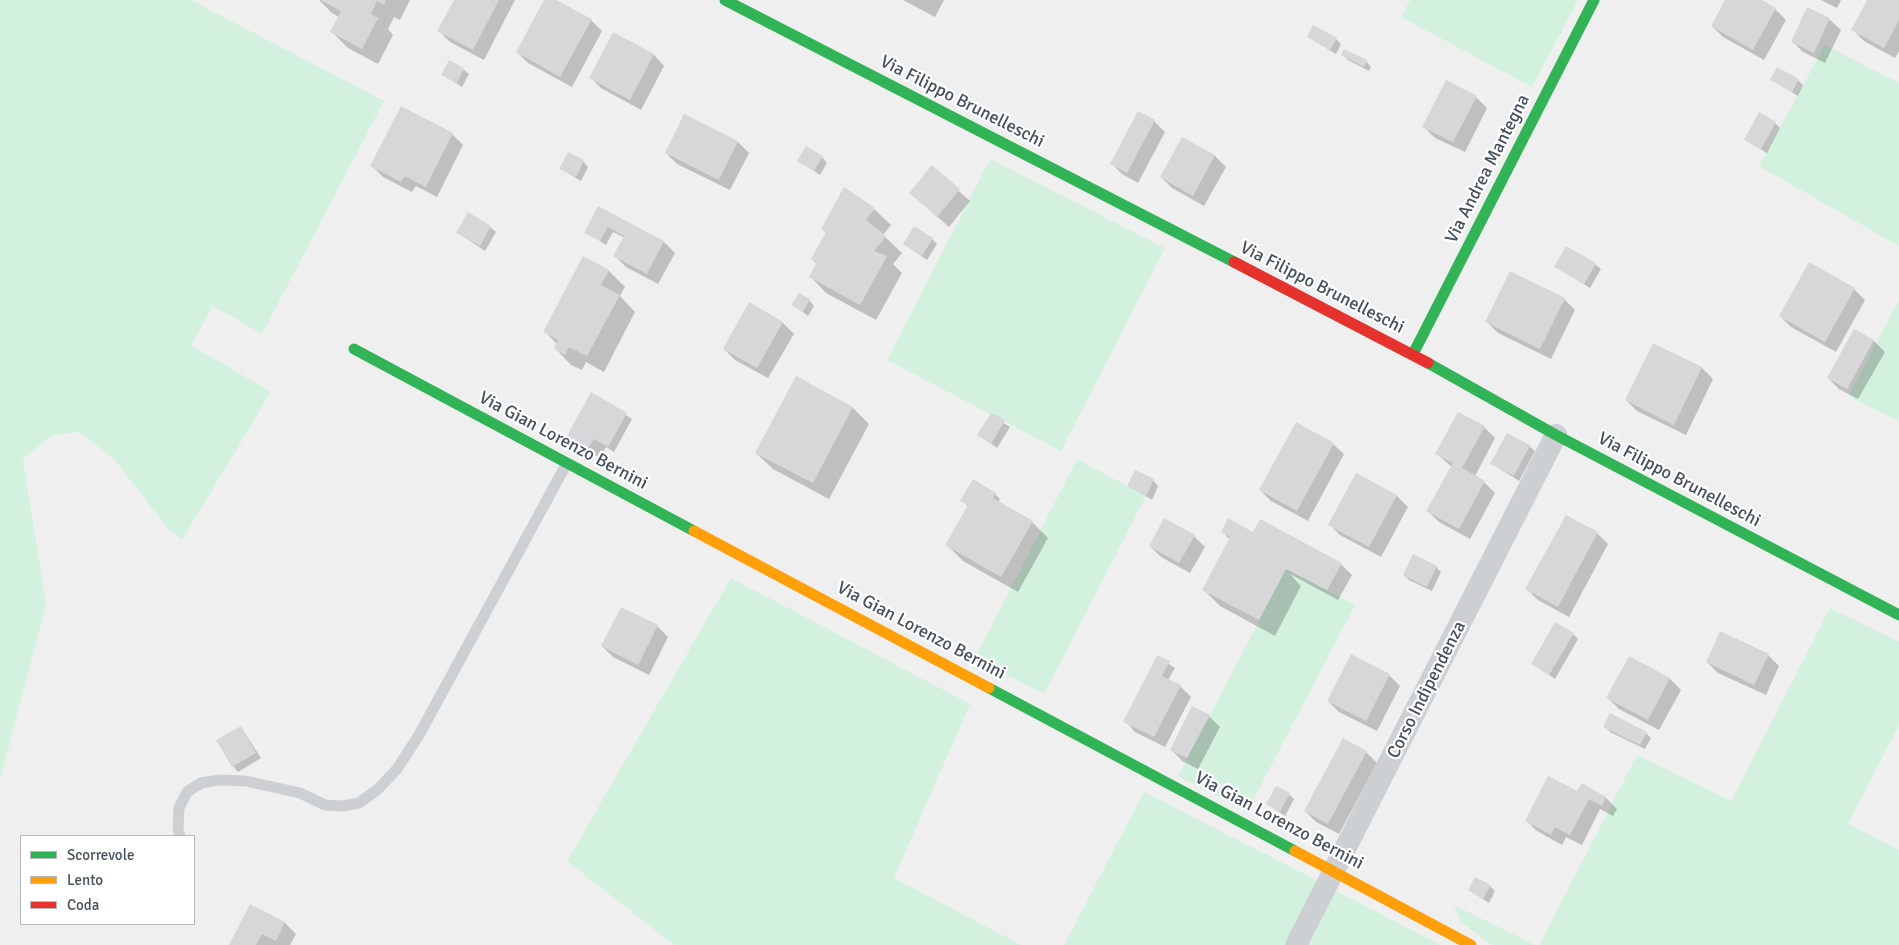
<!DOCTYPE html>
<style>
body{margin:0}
#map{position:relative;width:1899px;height:945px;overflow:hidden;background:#f0efef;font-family:Signika,sans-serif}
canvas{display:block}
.legend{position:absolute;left:20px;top:835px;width:175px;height:90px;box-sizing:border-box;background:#fff;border:1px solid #b5b9be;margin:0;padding:6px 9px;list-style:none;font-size:15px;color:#45505d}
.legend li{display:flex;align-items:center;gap:10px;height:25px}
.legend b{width:25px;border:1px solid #b5b9be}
</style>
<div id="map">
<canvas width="1899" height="945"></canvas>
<ul class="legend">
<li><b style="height:6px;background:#30b455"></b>Scorrevole</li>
<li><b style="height:6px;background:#ff9f0a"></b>Lento</li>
<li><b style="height:6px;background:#e5322d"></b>Coda</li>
</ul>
</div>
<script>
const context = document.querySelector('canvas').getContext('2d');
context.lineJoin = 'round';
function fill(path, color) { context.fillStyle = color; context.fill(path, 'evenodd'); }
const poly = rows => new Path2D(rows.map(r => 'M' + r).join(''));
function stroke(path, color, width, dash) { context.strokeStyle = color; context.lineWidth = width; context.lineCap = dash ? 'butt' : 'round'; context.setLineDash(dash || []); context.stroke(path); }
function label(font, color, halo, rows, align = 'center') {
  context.font = font + ' Signika,sans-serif'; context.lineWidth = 4.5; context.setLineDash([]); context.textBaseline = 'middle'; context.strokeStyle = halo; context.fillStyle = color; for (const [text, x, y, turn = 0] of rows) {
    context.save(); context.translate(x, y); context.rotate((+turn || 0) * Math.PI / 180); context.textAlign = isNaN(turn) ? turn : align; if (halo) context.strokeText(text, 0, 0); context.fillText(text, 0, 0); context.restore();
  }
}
fill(poly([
 [0,0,191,0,384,101,262,334,213,306,191,345,271,392,182,540,169,530,115,460,80,432,51,436,23,459,46,604,0,780],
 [1410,0,1578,0,1532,87,1401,17],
 [1825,45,1899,83,1899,246,1759,166],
 [990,159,1165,248,1061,451,887,360],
 [1899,300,1899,421,1848,396],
 [1077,459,1146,496,1044,694,975,658],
 [1286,569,1355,605,1247,812,1178,776],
 [731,578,970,704,894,878,1021,945,674,945,567,861],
 [1830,608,1899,642,1899,725,1848,824,1899,850,1899,945,1539,945,1637,755,1731,801],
 [1144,792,1318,881,1285,945,1064,945],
 [1335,890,1440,945,1305,945],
 [1454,905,1535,945,1492,945,1461,922]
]), '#d2f1df');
fill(poly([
 [319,0,410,0,400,20,394,17,388,29,393,35,378,64,348,48,332,32,339,17,332,13],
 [455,0,515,0,484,60,450,42,439,31],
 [546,0,553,0,591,20,602,31,572,87,528,63,517,52],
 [903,0,944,0,935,17],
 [1727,0,1759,0,1775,9,1786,20,1764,60,1723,37,1712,26],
 [1821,0,1841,0,1837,8],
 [1869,0,1899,0,1899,51,1895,58,1864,41,1853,30],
 [1808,9,1830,20,1841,30,1825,63,1803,52,1792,41],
 [613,34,654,55,664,66,641,110,601,88,590,77],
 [1308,37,1336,39,1341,44,1336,54],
 [1343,55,1366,61,1371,67,1369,71,1348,60],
 [463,69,469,74,462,87,443,75],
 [1772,80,1798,80,1803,85,1798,96],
 [1476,97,1487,108,1465,152,1435,138,1424,127],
 [402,108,452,134,463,145,437,197,416,186,412,192,383,177,372,166],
 [1139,113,1154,121,1165,132,1138,183,1122,174,1111,163],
 [685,116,738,142,749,153,730,190,677,164,666,153],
 [1775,123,1780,128,1767,153,1745,140],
 [1183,138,1215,156,1226,167,1204,206,1172,188,1161,177],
 [822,157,827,163,820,175,799,161],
 [583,161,588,167,581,181,561,169],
 [932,167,970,201,949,227,910,193],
 [844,189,874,209,891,225,883,235,902,253,893,264,902,273,876,320,826,293,810,276,817,264,812,259,826,233,822,229],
 [599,208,664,242,675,253,658,284,626,267,615,256,625,238,613,232,606,245,586,232],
 [490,227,496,232,485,251,458,233],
 [932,239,937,244,927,260,904,244],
 [584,258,609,271,625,287,620,296,635,312,604,372,586,362,582,370,571,365,555,348,557,344,545,332],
 [1595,264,1601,269,1590,288,1556,267],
 [1810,264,1854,289,1865,300,1836,352,1791,327,1780,316],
 [1564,299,1575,310,1551,359,1498,333,1487,322],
 [809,300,814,306,808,316,793,305],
 [750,304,783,323,794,334,768,378,735,360,724,349],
 [1855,330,1874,341,1885,352,1858,399,1839,389,1828,378],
 [1653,345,1702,368,1713,379,1686,435,1637,411,1626,400],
 [797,378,853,408,869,424,829,499,773,469,756,453],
 [591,394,632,419,614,452,606,447,600,458,579,447,568,436],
 [991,415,1010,427,997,448,979,435],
 [1484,427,1495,438,1475,476,1484,482,1495,493,1470,539,1439,522,1428,511,1452,467,1437,454],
 [1333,444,1344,454,1308,521,1271,501,1260,490],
 [1529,446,1535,451,1519,481,1492,464],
 [1356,474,1397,496,1408,507,1381,557,1340,535,1329,524],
 [1153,480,1158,486,1152,500,1129,485],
 [995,494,1000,499,998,503,1032,522,1048,538,1018,592,963,561,947,545,969,507,962,501],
 [1222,531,1254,534,1341,564,1352,575,1338,600,1290,574,1301,586,1275,636,1220,606,1204,590,1230,540],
 [1597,533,1608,544,1569,617,1538,600,1527,589],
 [1194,536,1205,547,1190,573,1161,557,1150,546],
 [1436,567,1441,572,1432,591,1409,580,1404,575],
 [657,626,668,637,649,675,613,657,602,646],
 [1573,634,1578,639,1555,679,1532,663],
 [1768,655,1779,666,1766,695,1718,673,1707,662],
 [1158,657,1175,668,1168,680,1180,686,1191,697,1165,747,1135,732,1125,721],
 [1630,658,1670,679,1681,690,1659,730,1619,709,1608,698],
 [1389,675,1400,686,1377,731,1339,712,1328,701],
 [1209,716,1220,727,1198,769,1182,761,1172,750],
 [1605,726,1646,733,1651,738,1645,749,1610,732],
 [241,727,261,758,238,772,233,766],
 [1366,752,1377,763,1339,834,1316,822,1305,811],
 [1578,793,1606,798,1617,809,1613,816,1600,809,1582,845,1566,837,1562,845,1537,831,1526,820],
 [1289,794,1294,799,1285,816,1267,804],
 [1490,886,1495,891,1489,903,1469,890],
 [250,905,285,923,296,934,290,945,231,945]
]), '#0003');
fill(poly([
 [320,0,386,0,384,5,377,1,371,14,378,18,362,49,330,32,341,11],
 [454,0,499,0,473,50,437,31],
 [544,0,556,0,592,19,560,77,516,52],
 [1725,0,1762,0,1776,8,1753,50,1711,26],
 [1867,0,1899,0,1899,20,1884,48,1851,30],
 [1807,7,1830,18,1814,53,1791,42],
 [1313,25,1337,38,1330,50,1307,37],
 [613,32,654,54,630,100,589,78],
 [1344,49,1367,60,1364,67,1341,55],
 [449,60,464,68,457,83,441,75],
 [1777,67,1799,79,1792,92,1770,80],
 [1446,80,1477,96,1453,142,1422,127],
 [401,106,453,133,426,187,405,176,401,182,370,166],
 [1138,111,1155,120,1127,173,1110,164],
 [1759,112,1776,122,1761,149,1744,140],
 [684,114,738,141,719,180,665,153],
 [1182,137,1215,155,1193,196,1160,177],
 [806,146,823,156,814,171,797,161],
 [568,152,584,160,576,177,559,169],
 [932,165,960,189,937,217,909,193],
 [844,187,875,208,866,220,886,236,874,251,887,256,860,305,809,277,817,262,811,259,826,232,821,229],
 [598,206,664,241,647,274,613,256,624,236,608,227,600,241,584,233],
 [468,212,491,226,480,246,456,233],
 [914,226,933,238,922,256,903,244],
 [1566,246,1596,263,1584,284,1554,267],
 [583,256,609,270,601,285,620,295,587,356,569,347,565,355,554,349,558,340,543,332],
 [1809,262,1855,288,1825,342,1779,316],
 [1510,271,1565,298,1540,349,1485,322],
 [799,293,810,299,803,312,791,305],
 [749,302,783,322,757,368,723,349],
 [1854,329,1874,340,1847,389,1827,378],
 [1653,343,1702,367,1674,425,1625,400],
 [796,376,853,407,813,483,755,453],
 [591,392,627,413,608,447,594,439,588,448,567,436],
 [1458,412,1485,426,1462,468,1485,481,1459,529,1426,511,1453,463,1435,454],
 [991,413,1005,420,991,444,977,435],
 [1296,422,1334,443,1297,511,1259,490],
 [1507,433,1530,445,1514,476,1490,464],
 [1135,470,1154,479,1146,496,1127,486],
 [1356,473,1397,495,1369,547,1328,525],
 [973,479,996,493,993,498,1033,521,1001,577,945,545,968,505,960,501],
 [1566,515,1598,532,1558,607,1525,589],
 [1164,518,1195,535,1179,563,1149,546],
 [1228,518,1253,532,1260,519,1342,563,1327,590,1286,569,1259,620,1202,590,1230,537,1221,532],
 [1413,554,1437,566,1427,587,1403,575],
 [621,607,658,625,638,665,601,646],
 [1555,622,1574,633,1549,675,1531,664],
 [1720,631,1769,654,1754,685,1706,662],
 [1351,654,1390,674,1366,721,1327,701],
 [1157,655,1170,661,1162,676,1181,685,1154,737,1123,722],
 [1629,656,1670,678,1648,720,1606,698],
 [1192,706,1210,715,1187,758,1170,750],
 [1610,713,1647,732,1640,745,1603,727],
 [241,726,256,753,232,767,216,740],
 [1343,738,1367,751,1328,824,1304,811],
 [1548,776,1577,791,1582,783,1606,797,1602,806,1589,799,1570,835,1555,827,1551,835,1525,821],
 [1276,786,1290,793,1280,812,1266,804],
 [1475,877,1491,885,1483,899,1468,890],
 [250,904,285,922,276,941,262,934,256,945,229,945]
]), '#d7d7d9');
stroke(poly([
 [180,836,178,828,179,808,187,792,201,783,219,780,246,781,300,793,325,805,343,806,359,803,377,790,397,769,419,735,567,463]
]), '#ccd0d3', 11);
stroke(poly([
 [1296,945,1556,435]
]), '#ccd0d3', 22);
stroke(poly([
 [725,0,1234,262],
 [354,349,694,531],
 [1413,354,1594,0],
 [1428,363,1556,435,1899,615],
 [989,688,1295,851]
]), '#30b455', 11);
stroke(poly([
 [694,531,989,688],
 [1295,851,1471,945]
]), '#ff9f0a', 11);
stroke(poly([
 [1234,262,1428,363]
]), '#e5322d', 11);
label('18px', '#45505d', '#fff', [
 ["Via Filippo Brunelleschi",962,102,27],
 ["Via Andrea Mantegna",1488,169,-63],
 ["Via Filippo Brunelleschi",1322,288,27],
 ["Via Gian Lorenzo Bernini",563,441,28],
 ["Via Filippo Brunelleschi",1679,480,28],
 ["Via Gian Lorenzo Bernini",921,631,28],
 ["Corso Indipendenza",1427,690,-63],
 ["Via Gian Lorenzo Bernini",1279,821,28]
]);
</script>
